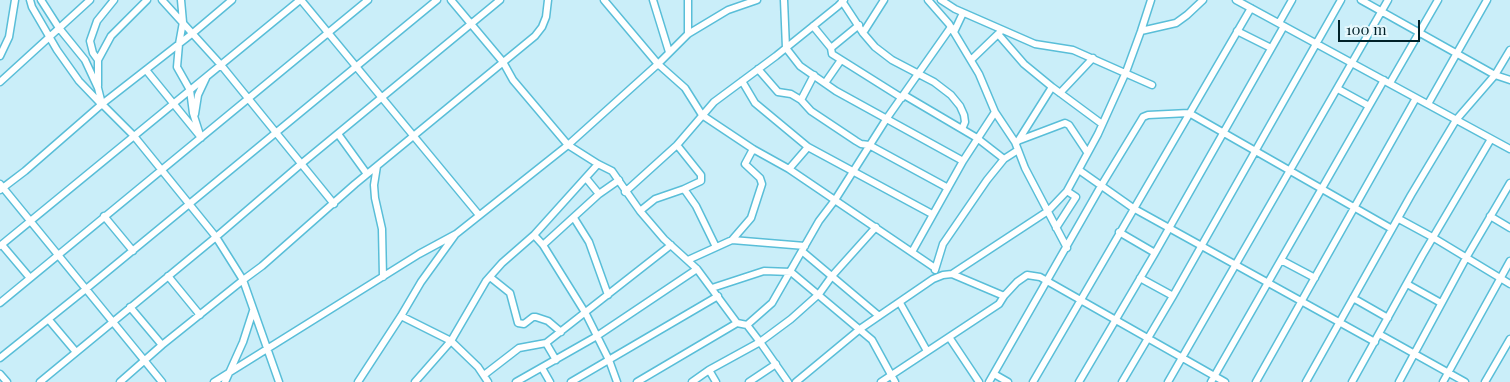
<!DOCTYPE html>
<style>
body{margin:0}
#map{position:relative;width:1510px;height:382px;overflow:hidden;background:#caeef9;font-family:"Playfair Display",serif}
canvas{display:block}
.scale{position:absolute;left:1338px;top:20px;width:82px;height:22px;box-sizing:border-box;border:2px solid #002028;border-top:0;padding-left:6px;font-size:15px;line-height:18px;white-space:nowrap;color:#002028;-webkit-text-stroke:4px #e6f8fd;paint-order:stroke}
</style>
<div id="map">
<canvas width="1510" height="382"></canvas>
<div class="scale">100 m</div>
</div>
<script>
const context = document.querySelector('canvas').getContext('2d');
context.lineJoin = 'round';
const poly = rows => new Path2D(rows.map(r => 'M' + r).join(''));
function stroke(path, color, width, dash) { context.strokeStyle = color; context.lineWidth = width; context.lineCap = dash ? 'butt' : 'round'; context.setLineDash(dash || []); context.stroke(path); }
const street = poly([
 [30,0,32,7,57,50,79,81,101,104],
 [41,0,59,28,85,60,98,88,102,104,134,136,216,237,233,264,243,280,279,382],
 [162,0,221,65,334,204],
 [181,0,183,22,179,44,177,67,190,90,193,113,201,138],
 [301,0,479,215],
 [451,0,503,62,513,80,568,145,598,164,612,171,640,211,664,239,697,269,737,323,747,325,760,342,788,382],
 [604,0,658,64,685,88,702,115,753,149,789,169,935,268],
 [653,0,669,52],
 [784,0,786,48,800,66,836,91,963,161],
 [928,0,949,24,979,74,995,112,1015,142,1025,168,1067,248],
 [941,0,955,9,1035,44,1073,50,1152,85],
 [1236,0,1510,149],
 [1361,0,1495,75,1510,80],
 [842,1,863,33,875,47,892,60,934,82,951,95,960,106,964,115,965,122,962,129],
 [1279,23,1292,0],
 [813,26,831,48,832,54,902,98],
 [1001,31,998,34,1024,64,1052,87,1102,124],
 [1141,31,1176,23,1187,15,1203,0],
 [1237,31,1271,48],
 [954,32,963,13],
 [863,33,884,0],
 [688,34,688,0],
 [831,48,859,25],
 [0,56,9,37,15,0],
 [98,60,93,53,90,41,97,21,114,0],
 [971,60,998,34],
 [758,69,778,92,791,94,801,100,811,111,856,141,861,144,869,145,948,188],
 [146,70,199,135],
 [742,81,755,103,808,147,932,214],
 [0,82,90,0],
 [825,83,841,60],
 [1390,83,1438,0],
 [98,86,98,60,111,36,147,0],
 [1338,89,1369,106],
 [1060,93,1093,58],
 [904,95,977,138,1004,159],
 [801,100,814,75],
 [1428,104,1487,0],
 [195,114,198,95,206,78],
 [338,134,367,174],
 [1020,140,1065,123,1069,125,1087,152],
 [1018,141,1052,87],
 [677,145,701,175,701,181,684,189,696,206,716,247],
 [377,166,374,185,375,198,382,229,383,277],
 [789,169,808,147],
 [1079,170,1133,208,1375,342],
 [586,178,599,194],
 [0,184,162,382],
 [0,190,25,171,102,104,193,33,232,0],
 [625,192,677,145,714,102,776,56,838,6,844,0],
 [640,211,655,199,684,189],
 [104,216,133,251],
 [1490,216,1510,228],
 [574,218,589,242,608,295],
 [1399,219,1434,238,1510,284],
 [1056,228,1076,197,1067,191],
 [1119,232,1155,253],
 [534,235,543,245,586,314,609,360,617,382],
 [732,240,751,218,762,184,760,178,745,164,753,149],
 [2,245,30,278],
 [543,245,599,194,619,180],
 [0,246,300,0],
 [803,252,879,316],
 [912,252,963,161,995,112],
 [688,260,732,240,805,246],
 [1281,260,1315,278],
 [935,270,943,244,987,180,1004,159,1018,150],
 [952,274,1048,211,1067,191,1098,134,1126,72,1141,31,1151,0],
 [168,276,200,315],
 [490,277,510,293,518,323,524,324,533,317,536,317,548,321,561,332],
 [1140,278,1173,296],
 [1407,284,1441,303],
 [712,288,764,271,791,272,872,340,895,382],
 [1353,298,1388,318],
 [0,303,368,0],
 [900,303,927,351],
 [130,307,162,345],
 [401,316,451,341,478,367,488,382],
 [49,320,76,352],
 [747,325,772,303,819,221,835,200,887,118,951,27],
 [1379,334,1465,382],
 [949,337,979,382],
 [0,358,86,289,437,0],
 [556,360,546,343,671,245],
 [542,368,550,382],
 [709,370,716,382],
 [0,374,7,382],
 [994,374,1008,382],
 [484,375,519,348,546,343],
 [40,382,216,237,301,164,500,0],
 [120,382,162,345,243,280,262,266,355,184,535,36,542,27,546,17,548,0],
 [214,382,419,254,456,234,568,145,658,64,688,34,728,10,757,0],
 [225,382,243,342,253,311],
 [358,382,401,316,421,282,455,235],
 [415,382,451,341,486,281,502,263,534,235,598,164],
 [516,382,597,336,697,269],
 [571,382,718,296],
 [637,382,737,323],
 [692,382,709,370,760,342,791,319,819,294,832,276,876,227],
 [749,382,776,364],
 [796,382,860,329,933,279,943,275,952,274,1004,296,1017,282,1027,275,1040,277,1225,382],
 [881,382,999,304,1004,296],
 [989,382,1101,186,1140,122,1143,117,1148,115,1189,113,1392,229],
 [1033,382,1251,8],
 [1079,382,1155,253,1284,26],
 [1122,382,1173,296,1341,0],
 [1168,382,1388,0],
 [1211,382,1384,80],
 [1256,382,1416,98],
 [1306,382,1411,195,1456,120,1495,75,1510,50],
 [1352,382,1422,256,1491,139],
 [1399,382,1466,258,1510,183],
 [1443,382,1510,261],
 [1485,382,1510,339]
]);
stroke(street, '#59bed8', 9);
stroke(street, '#fff', 6);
</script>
